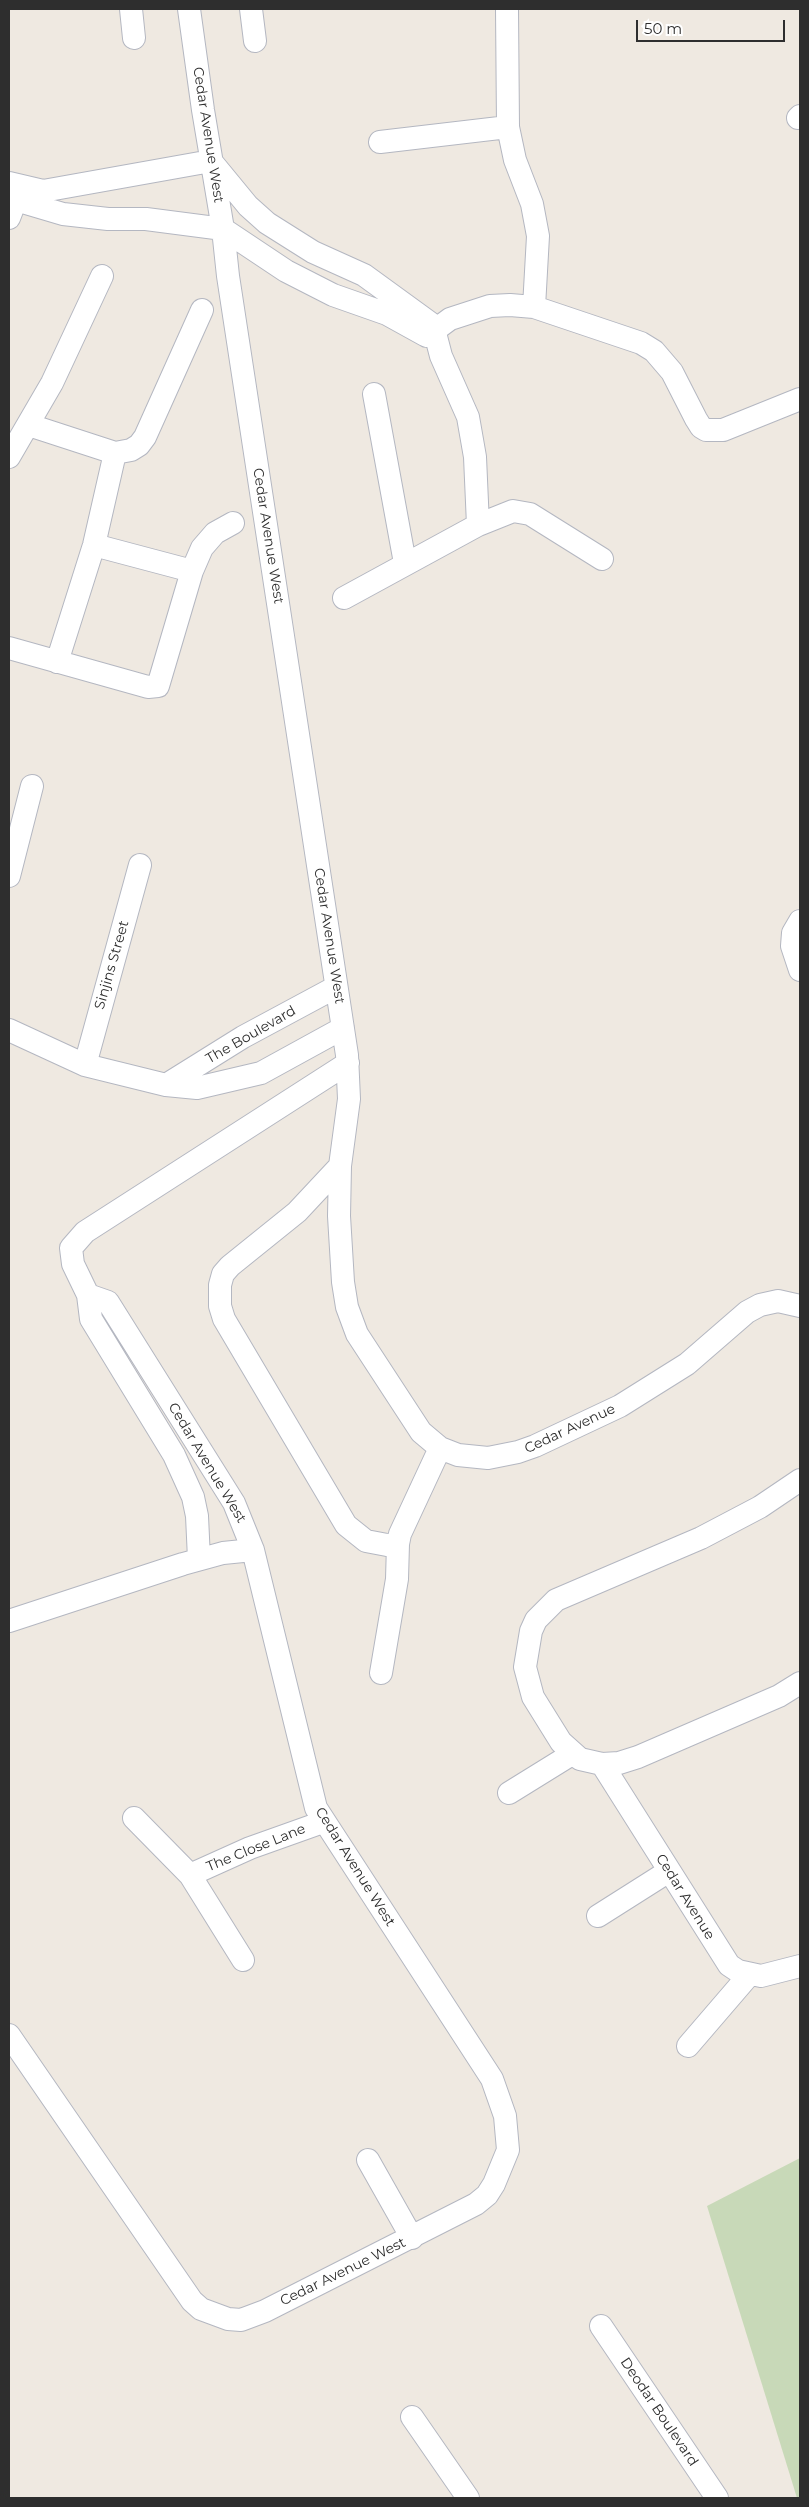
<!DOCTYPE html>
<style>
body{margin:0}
#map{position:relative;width:809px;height:2507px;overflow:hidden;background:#efe9e1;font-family:Montserrat,sans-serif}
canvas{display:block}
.frame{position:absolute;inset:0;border:10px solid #2e2e2e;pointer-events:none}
.scale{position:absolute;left:636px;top:20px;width:149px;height:22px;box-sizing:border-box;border:2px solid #2e2e2e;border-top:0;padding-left:6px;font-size:15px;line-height:18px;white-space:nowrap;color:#2e2e2e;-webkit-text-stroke:4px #fff;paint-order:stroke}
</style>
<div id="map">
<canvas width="809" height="2507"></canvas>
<div class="frame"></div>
<div class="scale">50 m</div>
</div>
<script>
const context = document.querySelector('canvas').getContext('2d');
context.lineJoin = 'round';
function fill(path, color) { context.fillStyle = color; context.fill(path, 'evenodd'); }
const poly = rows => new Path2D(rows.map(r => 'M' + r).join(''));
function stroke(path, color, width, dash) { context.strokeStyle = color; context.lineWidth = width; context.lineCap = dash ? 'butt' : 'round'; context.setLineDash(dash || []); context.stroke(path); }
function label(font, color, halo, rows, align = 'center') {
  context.font = font + ' Montserrat,sans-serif'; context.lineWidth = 4.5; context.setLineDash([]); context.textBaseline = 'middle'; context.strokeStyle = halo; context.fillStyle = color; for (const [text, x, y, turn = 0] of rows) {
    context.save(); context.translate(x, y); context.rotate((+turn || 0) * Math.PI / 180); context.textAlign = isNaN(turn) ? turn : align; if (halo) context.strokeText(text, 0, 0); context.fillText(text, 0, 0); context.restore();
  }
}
fill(poly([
 [800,2158,800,2498,797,2498,707,2206]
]), '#c8d9b8');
const minor = poly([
 [131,9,134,38],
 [189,9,203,110,223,229,228,276,347,1055,349,1099,340,1166,339,1216,343,1282,347,1307,357,1334,421,1432,440,1448,458,1455,488,1458,518,1452,535,1446,620,1406,687,1364,747,1312,760,1305,778,1301,800,1306],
 [251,9,255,41],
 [507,9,508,127,515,160,532,204,538,236,534,307],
 [798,118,800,116],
 [380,142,508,127],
 [9,183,43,191,211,161,248,206,267,223,313,252,364,275,430,323,434,329,441,356,468,417,475,457,478,525],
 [9,198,63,214,108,219,146,219,223,229,286,271,333,295,387,314,425,335],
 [9,218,21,187],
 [427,336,450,319,490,306,510,305,534,307,641,343,654,351,672,372,696,419,701,427,706,430,723,430,800,399],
 [374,394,405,563],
 [29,425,115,453,131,450,139,445,145,437,202,310],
 [9,457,52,383,102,276],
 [94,545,192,571],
 [344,598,478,525,513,511,530,514,602,559],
 [9,648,148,687,158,686,192,571,202,548,215,533,233,523],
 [57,662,94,545,115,453],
 [9,876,32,786],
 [800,921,793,933,792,946,800,970],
 [9,1030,85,1065,166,1085,197,1088,261,1073,343,1028],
 [85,1065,140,865],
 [166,1085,243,1037,336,987],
 [340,1166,297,1212,230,1266,223,1274,220,1285,220,1306,224,1319,346,1525,366,1541,387,1545,398,1544,400,1534,440,1448],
 [800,1480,760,1507,701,1538,556,1600,536,1620,531,1631,525,1667,533,1697,561,1742,580,1759,602,1764,619,1763,638,1757,779,1696,800,1683],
 [199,1559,197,1516,193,1497,174,1455,91,1319,88,1295,73,1264,71,1248,85,1232,348,1063],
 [9,1621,183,1564,223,1553,253,1550],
 [381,1673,397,1579,398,1544],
 [602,1764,729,1965,738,1971,761,1976,800,1966],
 [509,1793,572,1754],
 [134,1818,190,1875,243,1960],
 [190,1875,250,1848,323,1822],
 [598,1916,669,1871],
 [9,2035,192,2301,201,2309,228,2319,241,2320,265,2311,476,2204,487,2195,494,2184,508,2150,505,2116,492,2079,316,1808,253,1550,234,1503,108,1302,88,1295],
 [688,2046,749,1975],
 [368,2160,412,2238],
 [601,2326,717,2498],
 [412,2417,468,2498]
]);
stroke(minor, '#b4b7c1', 24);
stroke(minor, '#fff', 22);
label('14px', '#2e2e2e', '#fff', [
 ["Cedar Avenue West",208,135,81],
 ["Cedar Avenue West",268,536,81],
 ["Cedar Avenue West",329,936,81],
 ["Sinjins Street",112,965,-74],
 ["The Boulevard",251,1035,-30],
 ["Cedar Avenue",570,1429,-25],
 ["Cedar Avenue West",207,1463,59],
 ["The Close Lane",256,1848,-22],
 ["Cedar Avenue West",355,1867,58],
 ["Cedar Avenue",685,1897,58],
 ["Cedar Avenue West",343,2272,-26],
 ["Deodar Boulevard",659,2412,56]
]);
</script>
